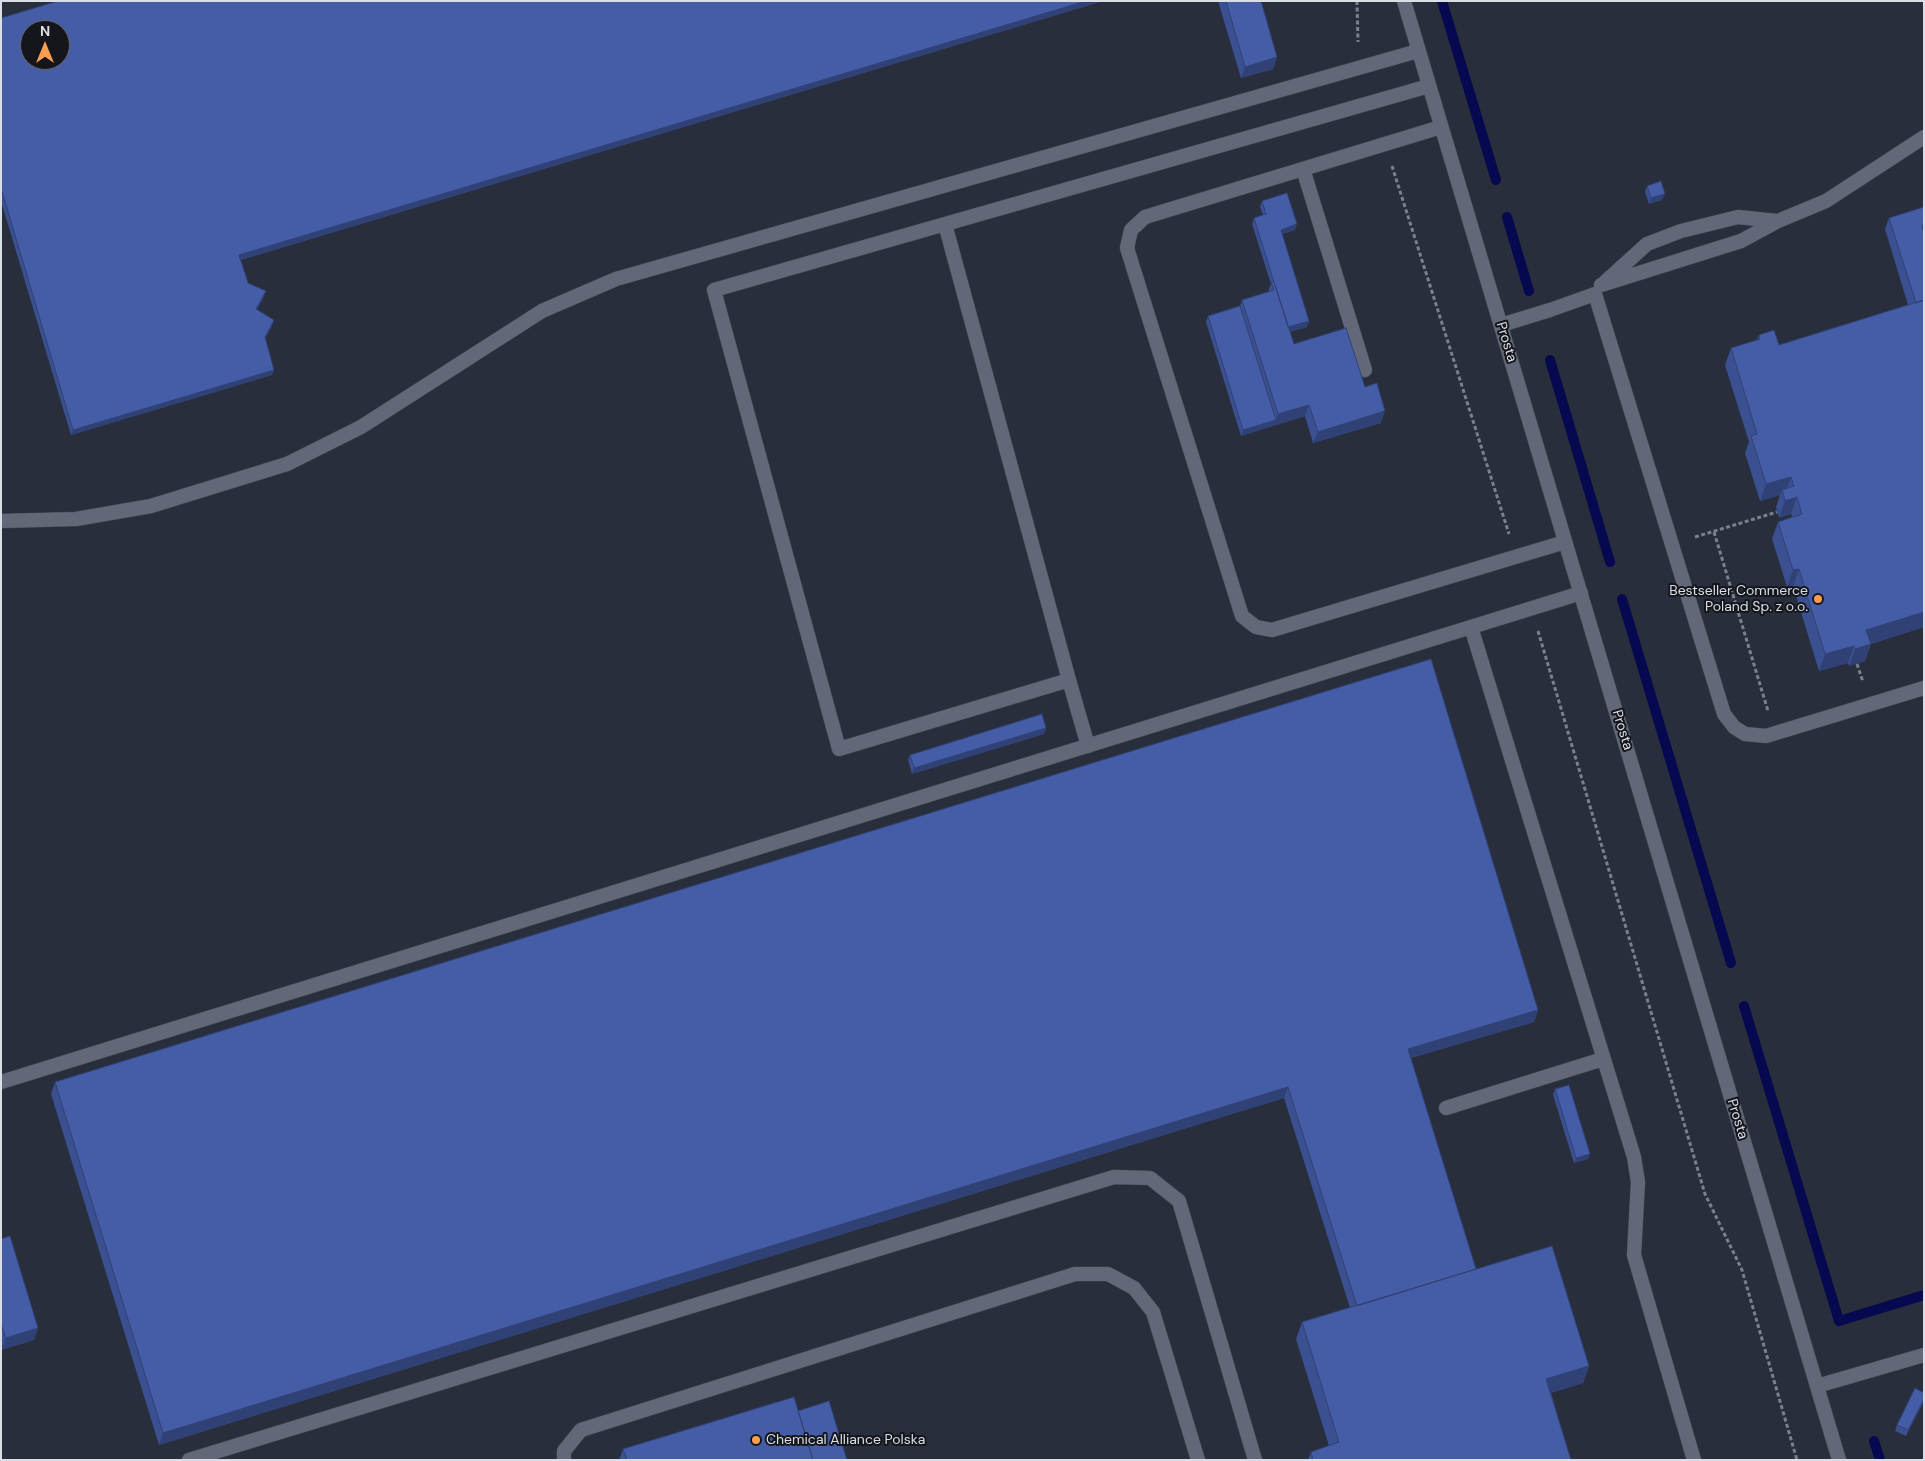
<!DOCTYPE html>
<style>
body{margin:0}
#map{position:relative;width:1925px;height:1461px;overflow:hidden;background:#282e3b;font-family:"DM Sans",sans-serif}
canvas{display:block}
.frame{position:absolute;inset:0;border:2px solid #dadee7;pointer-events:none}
.north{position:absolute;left:20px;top:20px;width:50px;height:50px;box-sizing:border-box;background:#14161c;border:1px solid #63666d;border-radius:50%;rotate:0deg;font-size:14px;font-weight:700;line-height:20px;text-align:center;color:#dadee7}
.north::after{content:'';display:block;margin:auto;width:18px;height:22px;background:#fb9e51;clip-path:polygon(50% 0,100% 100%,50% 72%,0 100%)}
</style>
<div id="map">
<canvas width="1925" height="1461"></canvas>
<div class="frame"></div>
<div class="north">N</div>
</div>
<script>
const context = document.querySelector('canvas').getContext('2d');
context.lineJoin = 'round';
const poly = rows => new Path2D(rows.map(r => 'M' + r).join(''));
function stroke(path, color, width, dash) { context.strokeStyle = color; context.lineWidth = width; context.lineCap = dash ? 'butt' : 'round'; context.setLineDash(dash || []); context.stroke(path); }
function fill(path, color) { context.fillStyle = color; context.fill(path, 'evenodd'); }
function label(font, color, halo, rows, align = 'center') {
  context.font = font + ' "DM Sans",sans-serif'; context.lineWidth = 4; context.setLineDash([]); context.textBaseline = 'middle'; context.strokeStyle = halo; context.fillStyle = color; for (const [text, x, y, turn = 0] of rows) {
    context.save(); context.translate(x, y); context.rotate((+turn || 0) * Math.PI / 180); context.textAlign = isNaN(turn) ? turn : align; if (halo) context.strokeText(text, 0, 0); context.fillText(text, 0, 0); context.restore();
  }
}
stroke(poly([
 [1442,1,1496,180],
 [1507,217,1529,291],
 [1550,360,1610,562],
 [1622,599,1731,963],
 [1744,1006,1839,1321,1924,1295],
 [1874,1441,1880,1460]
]), '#06094f', 10);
const service = poly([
 [1441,127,1145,217,1131,230,1127,248,1242,616,1256,627,1272,630,1565,542],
 [1303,169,1365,370],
 [945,224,1069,680,839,749,714,290,1429,86],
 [1605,282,1647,244,1681,231,1738,217,1777,221],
 [1601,285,1741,241,1778,221,1826,201,1924,137],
 [1501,325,1550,310,1595,294,1724,714,1734,727,1745,734,1766,736,1924,688],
 [1,521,76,519,151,506,287,464,361,427,542,311,616,279,1418,51],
 [1471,627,1634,1157,1638,1182,1634,1255,1694,1460],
 [1069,680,1088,746],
 [1,1082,1581,593],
 [1446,1108,1603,1059],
 [1817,1386,1924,1355],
 [189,1460,1114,1177,1150,1178,1179,1201,1255,1460],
 [564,1460,564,1451,581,1430,1075,1274,1108,1274,1134,1288,1153,1312,1198,1460]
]);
const tertiary = poly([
 [1404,1,1839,1460]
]);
stroke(service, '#454a55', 15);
stroke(tertiary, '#454a55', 15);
stroke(poly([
 [1357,1,1358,42],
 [1392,166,1509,534],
 [1714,532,1768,711],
 [1695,537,1777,512],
 [1538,631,1705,1194,1742,1270,1797,1460],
 [1857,664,1863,682]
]), '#7b808b', 3, [4, 2.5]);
stroke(service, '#626878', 14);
stroke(tertiary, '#626878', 14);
fill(poly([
 [58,1,1103,1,241,260,248,283,264,297,257,309,272,326,265,338,274,370,272,375,71,435,1,201,1,18],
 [1218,1,1261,1,1277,57,1273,69,1241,78],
 [1647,186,1662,200,1649,204,1645,192],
 [1262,201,1295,230,1282,234,1309,321,1307,327,1290,332,1294,344,1365,387,1381,423,1313,443,1305,416,1241,436,1206,322,1208,316,1240,306,1242,300,1268,292,1271,284,1252,224,1254,218,1263,215,1260,207],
 [1924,207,1924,627,1871,644,1865,661,1849,666,1848,663,1819,671,1793,586,1787,587,1772,539,1778,522,1792,517,1791,514,1779,518,1776,507,1780,495,1760,501,1745,453,1749,442,1725,365,1731,348,1757,340,1759,335,1779,345,1908,305,1885,229,1889,218],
 [1046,728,1044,734,912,774,908,760,910,755],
 [1538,1010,1534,1022,1411,1058,1476,1269,1589,1366,1583,1383,1551,1393,1571,1460,1308,1460,1311,1452,1329,1446,1296,1339,1302,1322,1350,1308,1284,1098,159,1445,51,1094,55,1082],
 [1555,1089,1588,1159,1574,1163,1553,1095],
 [1,1239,38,1328,34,1340,1,1350],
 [1924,1393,1924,1401,1906,1436,1895,1431,1897,1425],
 [798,1411,847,1460,619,1460,623,1449]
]), '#3b5090');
fill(poly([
 [1086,1,1103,1,237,261,239,255],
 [1277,57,1273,69,1241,78,1245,67],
 [1665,194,1662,200,1649,204,1651,198],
 [1297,224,1295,230,1279,235,1281,230],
 [266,291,264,297,254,314,256,309],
 [274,320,272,326,263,343,265,337],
 [1309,321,1307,327,1286,333,1288,327],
 [274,370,272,375,71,435,73,430],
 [1309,405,1305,416,1241,436,1243,430,1276,420,1278,414],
 [1385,411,1381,423,1313,443,1318,432],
 [1791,477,1785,494,1782,490,1780,495,1760,501,1766,484],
 [1797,497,1791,514,1779,518,1785,501],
 [1799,569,1793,586,1787,587,1793,570],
 [1924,612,1924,627,1860,647,1866,630],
 [1871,644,1865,661,1849,666,1855,649],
 [1854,646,1848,663,1819,671,1825,654],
 [1046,728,1044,734,912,774,914,768],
 [1538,1010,1534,1022,1404,1060,1408,1049],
 [1288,1087,1284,1098,159,1445,163,1433],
 [1590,1154,1588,1159,1574,1163,1576,1158],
 [38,1328,34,1340,1,1350,6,1338],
 [1589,1366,1583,1383,1540,1396,1546,1379],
 [1924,1399,1924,1401,1906,1436,1908,1430]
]), '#304175');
const building = poly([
 [58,1,1086,1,239,255,248,283,266,291,256,309,274,320,265,337,274,370,73,430,1,188,1,18,58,1],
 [30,30,60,30,60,60,30,60,30,30],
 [1226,1,1261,1,1277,57,1245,67,1226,1],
 [1661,181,1665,194,1651,198,1647,186,1661,181],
 [1287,193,1297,224,1281,230,1309,321,1288,327,1254,218,1266,214,1262,201,1287,193],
 [1924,207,1924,222,1922,227,1924,233,1924,300,1916,303,1889,218,1924,207],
 [1271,282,1274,282,1294,344,1346,328,1365,387,1377,383,1385,411,1318,432,1309,405,1278,414,1242,300,1274,290,1271,282],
 [1924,300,1924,612,1866,630,1871,644,1855,649,1854,646,1825,654,1799,569,1793,570,1778,522,1802,514,1797,497,1785,501,1782,490,1794,486,1791,477,1766,484,1751,436,1757,434,1731,348,1760,339,1759,335,1774,330,1779,345,1924,300],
 [1240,306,1276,420,1243,430,1208,316,1240,306],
 [1431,659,1538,1010,1408,1049,1476,1269,1357,1306,1288,1087,163,1433,55,1082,1431,659],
 [1042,714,1046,728,914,768,910,755,1042,714],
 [1569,1085,1590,1154,1576,1158,1555,1089,1569,1085],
 [10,1236,38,1328,6,1338,1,1324,1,1239,10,1236],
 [1552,1246,1589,1366,1546,1379,1571,1460,1313,1460,1311,1452,1339,1442,1302,1322,1552,1246],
 [1915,1388,1924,1393,1924,1399,1908,1430,1897,1425,1915,1388],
 [794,1397,813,1460,627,1460,623,1449,794,1397],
 [829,1401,847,1460,813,1460,798,1411,829,1401]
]);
fill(building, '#455da7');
stroke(building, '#304175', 1);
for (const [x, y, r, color] of [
 [1818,599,5,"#fb9e51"],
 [756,1440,5,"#fb9e51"]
]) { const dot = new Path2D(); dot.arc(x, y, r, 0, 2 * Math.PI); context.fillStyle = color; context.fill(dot); stroke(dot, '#14161c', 2); }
label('14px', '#dadee7', '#14161c', [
 ["Prosta",1506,342,73],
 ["Prosta",1622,730,73],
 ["Prosta",1737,1119,73]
]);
label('14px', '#dadee7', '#14161c', [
 ["Bestseller Commerce",1808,591],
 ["Poland Sp. z o.o.",1808,607],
 ["Chemical Alliance Polska",766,1440,"left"]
], 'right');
</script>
